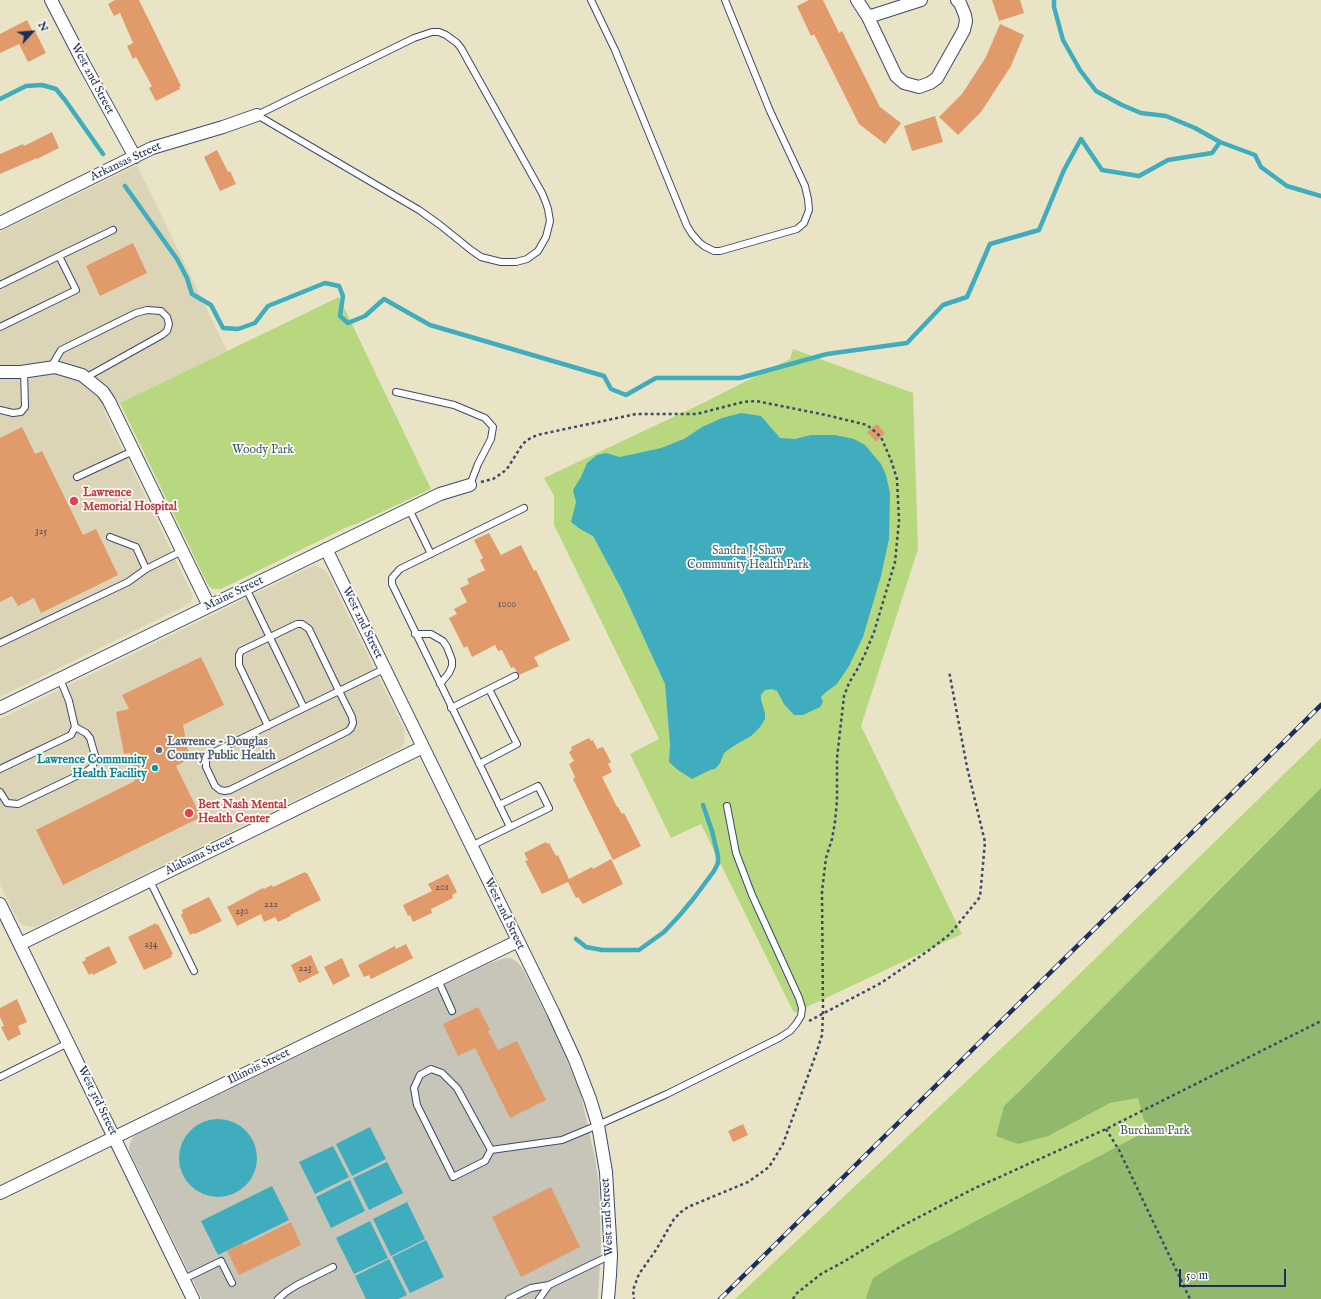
<!DOCTYPE html>
<style>
body{margin:0}
#map{position:relative;width:1321px;height:1299px;overflow:hidden;background:#e9e4c5;font-family:"IM FELL English",serif}
canvas{display:block}
.north{position:absolute;left:12px;top:12px;width:40px;height:40px;-webkit-text-stroke:3px #fdfcf7;paint-order:stroke;rotate:64deg;font-size:11px;font-weight:700;line-height:16px;text-align:center;color:#1b2f5e}
.north::after{content:'';display:block;margin:auto;width:14px;height:18px;background:#1b2f5e;clip-path:polygon(50% 0,100% 100%,50% 72%,0 100%)}
.scale{position:absolute;left:1179px;top:1269px;width:107px;height:18px;box-sizing:border-box;border:2px solid #1b2f5e;border-top:0;padding-left:5px;font-size:12px;line-height:14px;white-space:nowrap;color:#1b2f5e;-webkit-text-stroke:3px #fdfcf7;paint-order:stroke}
</style>
<div id="map">
<canvas width="1321" height="1299"></canvas>
<div class="north">N</div>
<div class="scale">50 m</div>
</div>
<script>
const context = document.querySelector('canvas').getContext('2d');
context.lineJoin = 'round';
function fill(path, color) { context.fillStyle = color; context.fill(path, 'evenodd'); }
const poly = rows => new Path2D(rows.map(r => 'M' + r).join(''));
function stroke(path, color, width, dash) { context.strokeStyle = color; context.lineWidth = width; context.lineCap = dash ? 'butt' : 'round'; context.setLineDash(dash || []); context.stroke(path); }
function label(font, color, halo, rows, align = 'center') {
  context.font = font + ' "IM FELL English",serif'; context.lineWidth = 3.5; context.setLineDash([]); context.textBaseline = 'middle'; context.strokeStyle = halo; context.fillStyle = color; for (const [text, x, y, turn = 0] of rows) {
    context.save(); context.translate(x, y); context.rotate((+turn || 0) * Math.PI / 180); context.textAlign = isNaN(turn) ? turn : align; if (halo) context.strokeText(text, 0, 0); context.fillText(text, 0, 0); context.restore();
  }
}
fill(poly([
 [137,165,227,351,104,411,193,596,190,603,187,605,0,697,0,232],
 [315,566,319,567,326,571,329,576,404,729,405,742,401,748,36,927,29,927,21,924,17,919,0,885,0,719,308,568]
]), '#dcd4b6');
fill(poly([
 [505,958,511,958,517,962,523,969,552,1026,580,1091,595,1158,599,1186,601,1246,598,1299,202,1299,131,1155,129,1149,130,1143,133,1137,138,1134,490,963]
]), '#c6c5b8');
fill(poly([
 [339,297,431,489,358,523,345,528,221,589,212,589,207,583,120,403],
 [793,349,913,393,918,549,861,726,962,934,794,1013,701,824,671,838,630,754,659,739,554,525,554,496,544,478,703,403,790,359],
 [1321,738,1321,1299,735,1299,1058,995]
]), '#b8d880');
fill(poly([
 [1321,788,1321,1299,867,1299,866,1298,873,1278,902,1260,1147,1131,1138,1098,1110,1103,1048,1136,1018,1144,996,1136,1004,1106,1029,1082]
]), '#92b86e');
fill(poly([
 [741,413,761,416,780,438,795,439,811,435,835,435,854,439,865,445,881,464,886,475,890,493,889,539,881,576,863,637,849,666,837,684,826,692,821,697,823,702,820,707,803,715,794,715,784,704,777,691,772,689,765,690,761,695,761,700,765,713,765,719,760,727,751,736,732,747,724,753,720,763,715,769,710,770,692,779,678,770,669,762,670,744,665,684,622,590,593,536,580,529,571,522,576,502,573,490,581,477,587,463,597,455,606,453,620,457,661,448,684,439,702,427,722,418],
 '179 1158a39 39 0 1 1 78 0a39 39 0 1 1-78 0Z',
 [370,1127,386,1159,352,1176,336,1144],
 [333,1146,349,1177,315,1194,299,1162],
 [387,1162,403,1193,369,1210,353,1178],
 [350,1180,365,1211,331,1228,316,1197],
 [272,1186,289,1220,218,1255,201,1221],
 [407,1202,425,1239,391,1256,373,1219],
 [370,1221,388,1258,354,1274,336,1238],
 [426,1240,444,1277,410,1293,392,1257],
 [389,1259,407,1295,398,1299,366,1299,355,1276]
]), '#3fadbd');
stroke(poly([
 [1054,0,1054,7,1063,40,1080,70,1096,91,1122,105,1141,113,1166,116,1195,128,1220,142,1255,155,1261,167,1287,186,1321,196],
 [0,99,26,86,42,85,56,89,65,100,103,154],
 [125,186,177,259,187,278,192,294,211,305,223,328,238,329,255,323,268,306,325,283,339,286,343,296,340,316,348,323,365,316,384,299,430,325,604,376,611,389,626,395,656,378,740,378,827,354,907,343,943,305,967,297,990,244,1039,230,1064,170,1081,139,1102,170,1139,176,1168,160,1212,153,1220,142],
 [576,939,586,947,602,950,639,950,664,932,679,916,694,898,714,871,718,863,718,856,712,831,703,805]
]), '#3fadbd', 4.5);
fill(poly([
 [115,0,139,0,181,86,179,87,180,89,156,101,149,88,152,86,136,57,133,59,127,46,133,43,120,13,114,16,108,4],
 [809,0,823,0,839,33,842,31,880,107,901,123,885,144,859,124,814,34,811,36,797,6],
 [992,0,1020,0,1024,13,999,21],
 [27,20,33,32,35,31,46,53,28,62,19,44,0,53,0,34],
 [1000,24,1024,35,1011,66,981,112,958,135,939,117,962,94,986,57],
 [935,116,943,142,912,151,904,126],
 [52,132,59,148,37,159,37,158,0,174,0,154,23,144,24,146],
 [217,150,228,172,230,171,236,184,220,191,204,157],
 [133,243,147,273,100,296,86,266],
 [877,424,885,433,876,442,867,432],
 [22,427,35,454,42,451,83,535,96,529,118,575,41,613,34,598,18,606,12,596,0,602,0,438],
 [489,533,501,555,521,545,534,571,536,570,570,640,534,657,539,666,519,675,514,667,511,668,502,650,498,651,495,645,472,657,467,646,464,648,449,618,457,614,454,609,467,602,460,588,469,584,467,579,485,570,480,560,483,558,474,540],
 [201,657,224,705,183,725,188,751,181,754,184,762,176,766,201,817,63,885,36,830,135,781,130,753,124,754,116,712,129,709,122,695],
 [589,738,591,741,593,740,597,749,603,747,611,762,608,764,612,772,602,777,617,807,618,807,622,814,624,813,641,846,613,860,573,779,575,777,569,764,574,761,569,752,572,750,571,747],
 [546,842,547,844,549,843,556,856,558,855,569,879,592,867,593,869,611,859,623,884,583,904,578,897,576,898,568,882,542,894,525,861,528,860,524,853],
 [305,872,306,873,307,873,321,900,290,915,291,916,278,922,275,917,264,922,261,914,237,926,227,907,263,888,264,889,272,885,273,887],
 [448,874,457,892,452,895,453,898,431,909,432,913,413,922,410,915,408,916,403,905,432,891,428,884],
 [209,897,222,921,195,934,194,933,190,935,181,915,183,913,182,910],
 [156,923,156,925,158,924,173,954,171,955,172,957,144,970,128,937],
 [406,944,413,958,371,979,369,975,364,977,358,965,395,946,396,949],
 [109,946,117,963,93,975,92,973,89,975,82,962,86,960,85,958],
 [311,955,319,973,299,983,291,965],
 [342,958,350,976,333,985,324,967],
 [17,999,27,1022,18,1026,21,1034,8,1041,1,1027,4,1026,0,1017,0,1008],
 [478,1007,490,1030,488,1031,498,1050,517,1041,546,1100,510,1118,475,1048,458,1056,443,1024],
 [743,1124,748,1135,733,1142,728,1131],
 [551,1187,580,1247,521,1277,492,1217],
 [291,1222,301,1245,239,1275,227,1251,243,1243,244,1245]
]), '#e19b6b');
const lane = poly([
 [591,0,615,50,687,226,692,234,699,242,704,246,714,251,720,251,797,229,804,223,809,210,808,199,805,186,770,111,725,0],
 [432,32,439,32,446,35,457,43,461,48,542,193,546,203,548,209,550,221,546,237,538,251,527,259,516,262,501,262,481,257,471,250,440,225,419,210,257,115,414,38,432,32],
 [59,256,113,230],
 [0,285,59,256,76,290,0,327],
 [51,367,61,350,136,313,147,310,161,311,167,317,169,324,167,331,162,335,85,378],
 [396,392,454,405,485,418,493,427,491,439,478,464,470,485],
 [0,410,13,413,21,412,25,407,24,371],
 [77,477,133,451],
 [409,509,431,554],
 [110,537,136,547,146,569],
 [246,588,304,708],
 [415,634,431,634,443,641,447,647,452,660,452,666,449,673,440,684],
 [0,643,128,582,146,569,182,551],
 [451,708,515,676],
 [268,726,239,665,239,655,241,651,297,624,302,624,309,629,339,691,352,717,353,723,351,728,348,731,230,790,225,791,220,790,215,786,206,767,206,761,208,756,212,753,304,708,339,691,384,669],
 [479,764,517,744,489,689],
 [0,769,71,735,75,727,69,701,60,679],
 [0,792,7,803,18,804,87,771,92,767,96,759,90,738,86,733,75,727],
 [510,827,392,584,392,578,400,569,524,508],
 [471,846,549,808,538,786,499,805],
 [150,881,194,971],
 [438,980,452,1011],
 [0,1077,68,1043],
 [491,1150,457,1088,442,1073,431,1069,420,1075,414,1088,417,1105,453,1177,485,1161,491,1150,562,1140,598,1125,667,1094,779,1038,790,1031,796,1024,801,1016,802,1008,799,998,752,895,736,853,727,806],
 [184,1279,221,1261,232,1283],
 [278,1299,286,1292,297,1285,333,1267],
 [509,1299,531,1288,549,1285],
 [539,1299,549,1285,611,1255]
]);
const street = poly([
 [51,0,84,64,135,157],
 [857,0,868,17,896,76,904,83,919,87,930,83,937,78,964,30,966,21,965,15,960,3,957,0],
 [868,17,921,0],
 [0,223,152,148,223,127,257,115],
 [0,372,21,372,55,367,82,375,103,392,109,401,209,606],
 [326,549,553,1012,575,1060,590,1099,598,1125,606,1172,611,1255,610,1275,608,1299],
 [0,708,440,494,470,485],
 [0,904,193,1299],
 [20,944,423,747],
 [0,1193,518,941]
]);
stroke(lane, '#3a4a6d', 8);
stroke(street, '#3a4a6d', 14);
stroke(poly([
 [481,482,493,479,502,473,507,469,522,445,527,440,537,435,636,414,697,414,743,402,756,401,826,415,867,425,873,430,881,437,891,460,897,479,899,521,895,562,874,632,865,654,858,668,849,683,844,696,837,758,837,801,835,822,832,839,826,858,822,891,823,1014,822,1035,816,1054,783,1144,769,1167,748,1182,688,1207,681,1212,674,1219,656,1250,639,1274,633,1290,634,1299],
 [809,1021,881,983,928,951,950,934,980,897,985,842,967,767,949,671],
 [1106,1129,1119,1150,1190,1299],
 [793,1299,796,1294,821,1274,845,1261,900,1227,973,1189,1106,1129,1321,1021]
]), '#3a4a6d', 2.5, [3, 3]);
stroke(lane, '#fff', 6);
stroke(street, '#fff', 12);
const rail = poly([
 [720,1299,1321,705]
]);
stroke(rail, '#1b2f5e', 4.5);
stroke(rail, '#fdfcf7', 3, [9]);
for (const [x, y, r, color] of [
 [74,501,5,"#e0444e"],
 [159,750,4,"#5c6f8a"],
 [155,768,4,"#0f9aa8"],
 [189,813,5,"#e0444e"]
]) { const dot = new Path2D(); dot.arc(x, y, r, 0, 2 * Math.PI); context.fillStyle = color; context.fill(dot); stroke(dot, '#fdfcf7', 1.5); }
label('10px', '#4c4a61', null, [
 ["325",41,532],
 ["1000",507,605],
 ["201",442,888],
 ["222",271,905],
 ["230",242,912],
 ["234",151,945],
 ["223",305,969]
]);
label('12px', '#1b2f5e', '#fdfcf7', [
 ["West 2nd Street",92,79,62],
 ["Arkansas Street",126,162,-25],
 ["Maine Street",234,594,-26],
 ["West 2nd Street",362,623,64],
 ["Alabama Street",200,856,-26],
 ["West 2nd Street",504,914,64],
 ["Illinois Street",259,1067,-26],
 ["West 3rd Street",97,1101,64],
 ["West 2nd Street",608,1217,-93]
]);
label('12px', '#425966', '#fdfcf7', [
 ["Woody Park",263,451],
 ["Sandra J. Shaw",748,552],
 ["Community Health Park",748,566],
 ["Burcham Park",1155,1132]
]);
label('bold 12px', '#be3a42', '#fdfcf7', [
 ["Lawrence",83,494],
 ["Memorial Hospital",83,508],
 ["Bert Nash Mental",198,806],
 ["Health Center",198,820]
], 'left');
label('bold 12px', '#4e5e75', '#fdfcf7', [
 ["Lawrence - Douglas",167,743],
 ["County Public Health",167,757]
], 'left');
label('bold 12px', '#0d838f', '#fdfcf7', [
 ["Lawrence Community",147,761],
 ["Health Facility",147,775]
], 'right');
</script>
